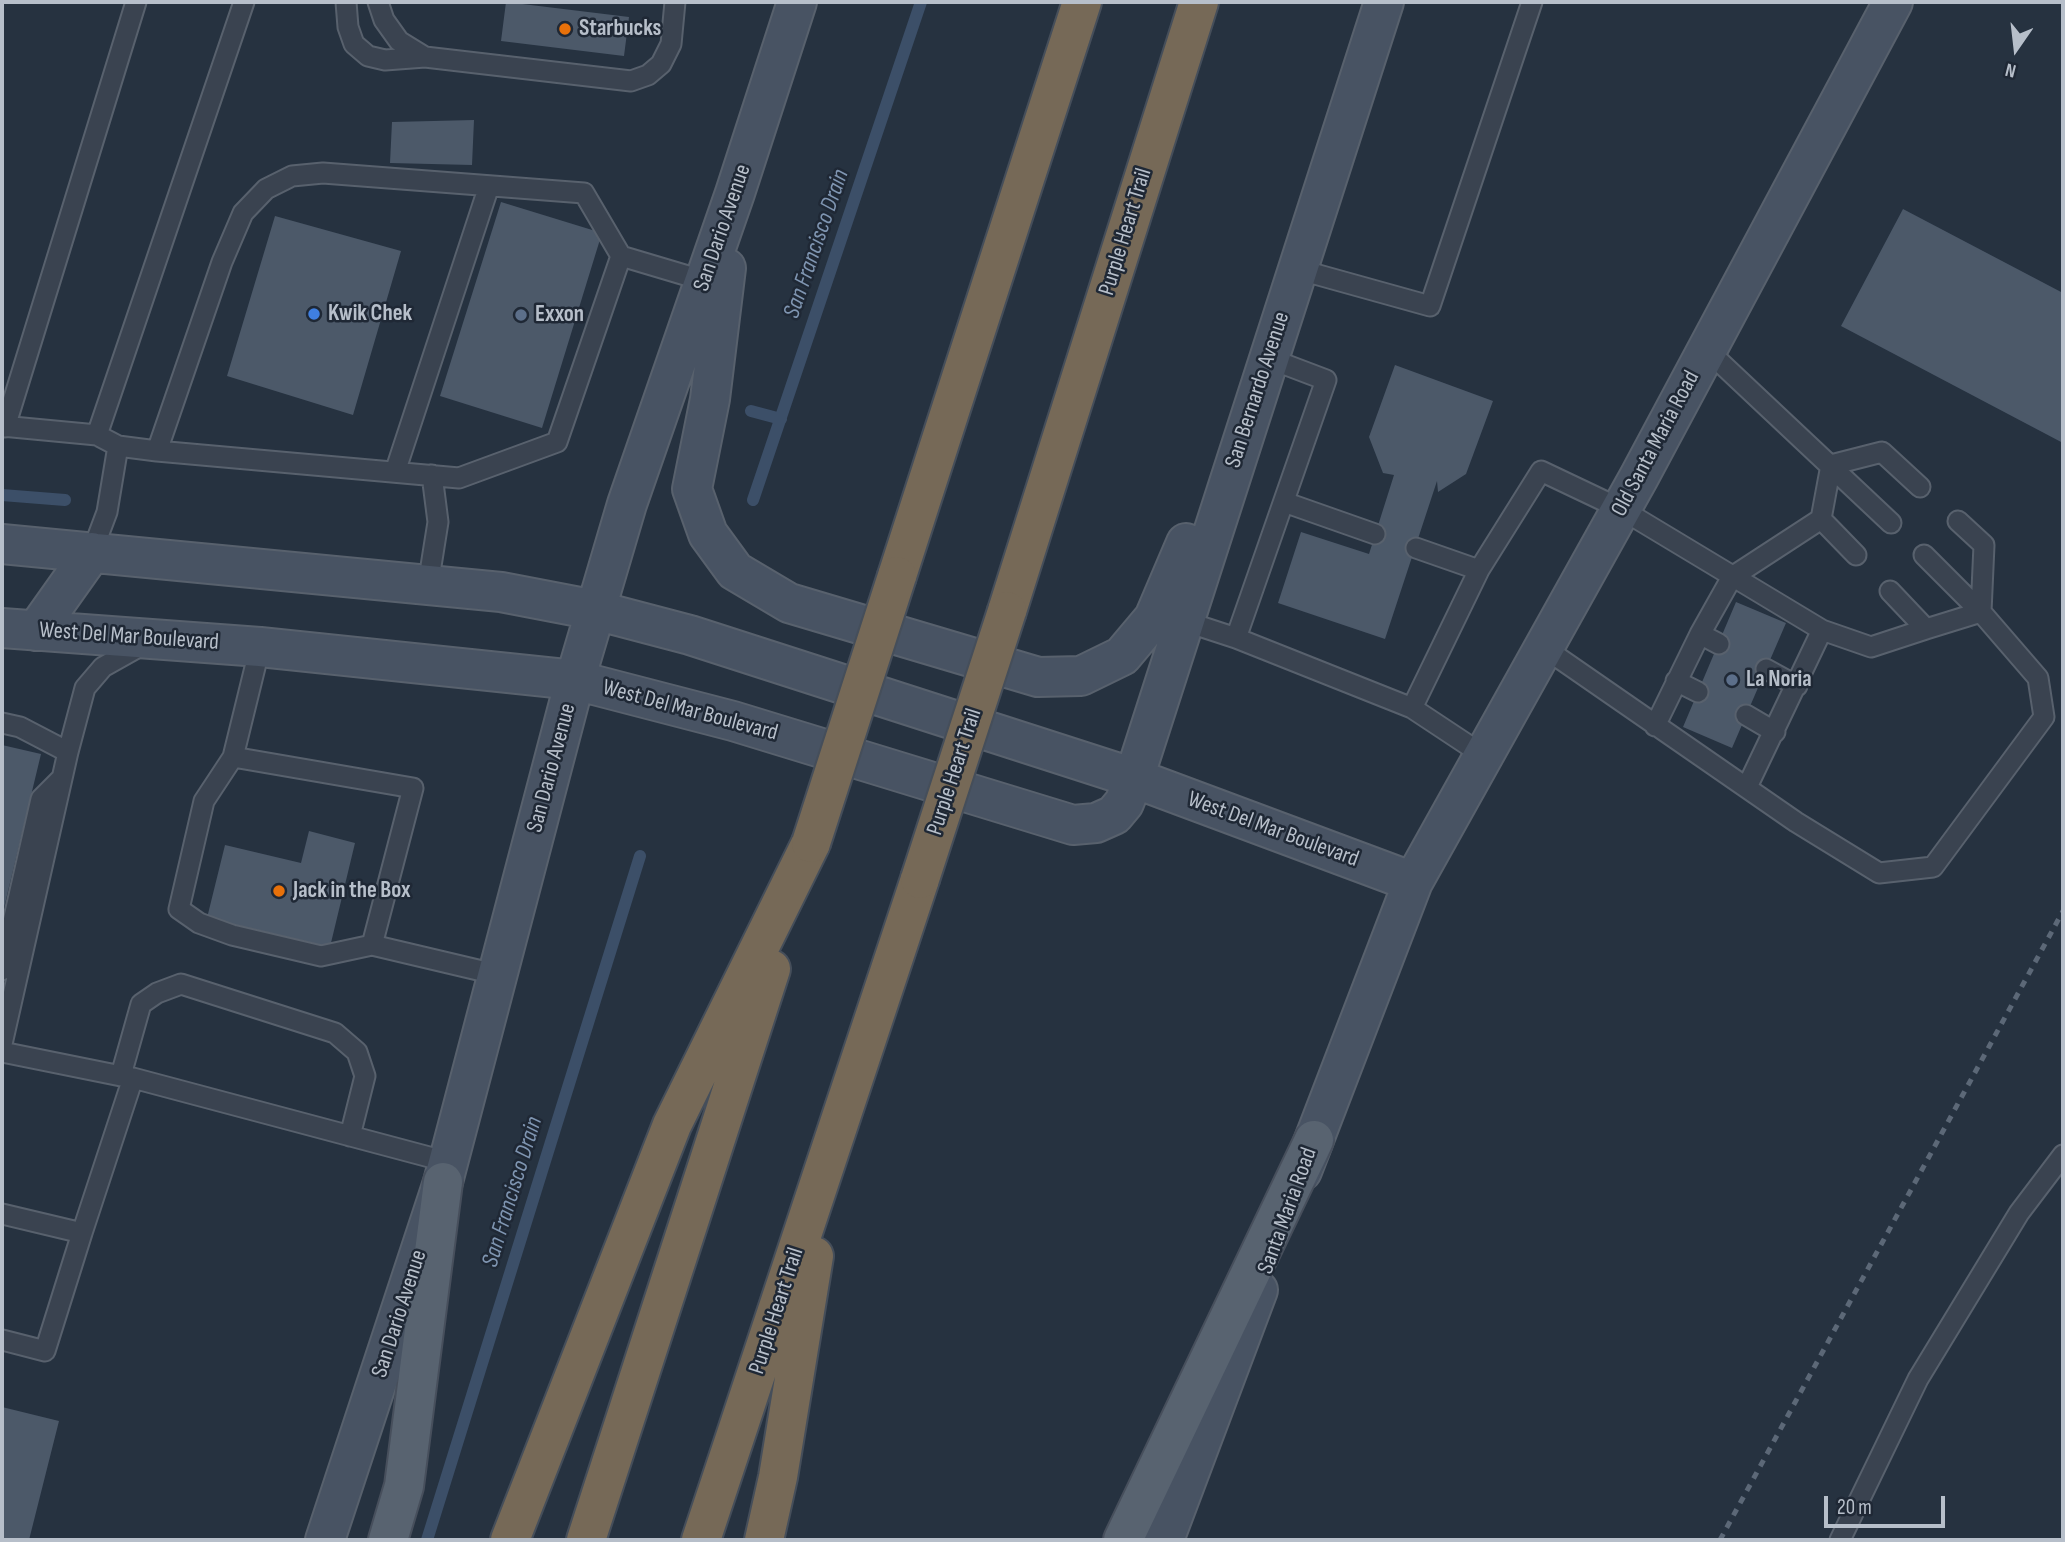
<!DOCTYPE html>
<style>
body{margin:0}
#map{position:relative;width:2065px;height:1542px;overflow:hidden;background:#263240;font-family:"Sofia Sans Condensed",sans-serif}
canvas{display:block}
.frame{position:absolute;inset:0;border:4px solid #b7bfca;pointer-events:none}
.north{position:absolute;left:1981px;top:14px;width:70px;height:70px;-webkit-text-stroke:5px #1f2835;paint-order:stroke;rotate:194deg;font-size:19px;font-weight:700;line-height:28px;text-align:center;color:#b7bfca}
.north::after{content:'';display:block;margin:auto;width:24px;height:32px;background:#b7bfca;clip-path:polygon(50% 0,100% 100%,50% 72%,0 100%)}
.scale{position:absolute;left:1824px;top:1496px;width:121px;height:32px;box-sizing:border-box;border:4px solid #b7bfca;border-top:0;padding-left:9px;font-size:21px;line-height:24px;white-space:nowrap;color:#b7bfca;-webkit-text-stroke:5px #1f2835;paint-order:stroke}
</style>
<div id="map">
<canvas width="2065" height="1542"></canvas>
<div class="frame"></div>
<div class="north">N</div>
<div class="scale">20 m</div>
</div>
<script>
const context = document.querySelector('canvas').getContext('2d');
context.lineJoin = 'round';
const poly = rows => new Path2D(rows.map(r => 'M' + r).join(''));
function stroke(path, color, width, dash) { context.strokeStyle = color; context.lineWidth = width; context.lineCap = dash ? 'butt' : 'round'; context.setLineDash(dash || []); context.stroke(path); }
function fill(path, color) { context.fillStyle = color; context.fill(path, 'evenodd'); }
function label(font, color, halo, rows, align = 'center') {
  context.font = font + ' "Sofia Sans Condensed",sans-serif'; context.lineWidth = 5; context.setLineDash([]); context.textBaseline = 'middle'; context.strokeStyle = halo; context.fillStyle = color; for (const [text, x, y, turn = 0] of rows) {
    context.save(); context.translate(x, y); context.rotate((+turn || 0) * Math.PI / 180); context.textAlign = isNaN(turn) ? turn : align; if (halo) context.strokeText(text, 0, 0); context.fillText(text, 0, 0); context.restore();
  }
}
stroke(poly([
 [751,411,781,419],
 [2,495,65,500],
 [753,500,921,2],
 [427,1540,640,856]
]), '#3c4f68', 12);
fill(poly([
 [506,2,629,17,624,56,501,41],
 [474,120,472,165,390,163,392,122],
 [501,202,602,233,542,428,440,396],
 [1903,209,2063,293,2063,443,1841,326],
 [275,216,401,251,353,415,227,376],
 [1395,365,1493,401,1466,474,1438,492,1437,481,1385,639,1278,603,1301,532,1369,554,1394,475,1383,473,1369,437],
 [1736,602,1786,623,1732,748,1683,727],
 [2,745,41,754,3,912,2,912],
 [309,831,355,843,330,947,207,918,225,845,301,863],
 [2,1407,59,1421,29,1540,2,1540]
]), '#4c5969');
const lane = poly([
 [346,2,348,27,354,44,368,56,385,60,425,57,631,81,648,75,661,64,671,44,675,2],
 [378,2,384,20,399,41,425,57],
 [1297,269,1430,306,1532,2],
 [1707,350,1891,523],
 [2,426,97,435,244,2],
 [5,427,136,2],
 [97,435,118,446,157,451,459,478,557,442,621,256,705,281],
 [157,451,222,262,243,213,266,189,292,176,323,173,584,193,621,256],
 [1831,465,1821,519,1856,555],
 [1831,465,1882,452,1920,487],
 [395,472,489,186],
 [1284,502,1375,534],
 [1958,521,1984,545,1981,612],
 [1416,548,1479,570],
 [92,552,107,512,118,446],
 [428,585,438,522,432,475],
 [1890,591,1926,629,1981,612],
 [1184,621,1236,638,1412,708,1483,755],
 [1822,630,1871,647,1926,629],
 [1700,634,1719,644],
 [1236,638,1326,380,1268,358],
 [260,647,233,757,413,788,372,945,499,975],
 [1543,647,1796,822,1879,873,1933,867,2044,717,2038,678,1981,612,1924,555],
 [1766,669,1797,686],
 [1676,681,1698,692],
 [1412,708,1479,570,1541,471,1621,509,1822,630,1747,787],
 [1746,715,1775,732],
 [2,723,20,727,68,752],
 [1655,726,1700,634,1732,577,1821,519],
 [233,757,204,801,179,909,199,923,232,935,321,956,372,945],
 [2,970,41,799,62,778],
 [2,1044,68,752,85,688,103,667,144,644],
 [2,1052,131,1078],
 [121,1075,141,1004,157,993,181,984,335,1033,357,1052,365,1076,350,1136],
 [2,1214,82,1233,133,1078,448,1162],
 [2,1340,45,1351,82,1233],
 [1840,1540,1918,1379,2019,1213,2063,1155]
]);
const secondary = poly([
 [726,268,710,399,692,489,708,534,735,571,789,603,1038,677,1081,676,1122,656,1154,618,1186,543],
 [2,544,501,592,595,610,690,635,1134,778,1413,882],
 [2,628,260,647,575,680,733,721,1073,825,1096,823,1114,815,1124,803,1134,778,1384,2],
 [36,631,92,552],
 [1302,1171,1413,882,1639,477,1893,2],
 [325,1540,443,1182,575,680,627,504,735,193,797,2],
 [1164,1540,1258,1290]
]);
const primary = poly([
 [388,1540,404,1486,443,1182],
 [1123,1540,1314,1140]
]);
const highway = poly([
 [897,576,1082,2],
 [1007,611,1199,2],
 [510,1540,672,1125,811,843],
 [586,1540,771,969],
 [701,1540,920,879],
 [764,1540,778,1477,814,1256]
]);
stroke(lane, '#58616d', 23);
stroke(secondary, '#58616d', 42);
stroke(primary, '#474f5c', 42);
stroke(highway, '#454e5a', 42);
stroke(lane, '#3a4350', 19);
stroke(secondary, '#485363', 38);
stroke(primary, '#586370', 38);
stroke(highway, '#766957', 38);
stroke(poly([
 [1720,1540,2063,911]
]), '#5c6877', 5, [7, 7]);
const highwayBridge = poly([
 [811,843,897,576],
 [920,879,1007,611]
]);
stroke(highwayBridge, '#454e5a', 42, []);
stroke(highwayBridge, '#766957', 38);
for (const [x, y, r, color] of [
 [565,29,7,"#e8710a"],
 [314,314,7,"#3f7fe0"],
 [521,315,7,"#5c6f8a"],
 [1732,680,7,"#5c6f8a"],
 [279,891,7,"#e8710a"]
]) { const dot = new Path2D(); dot.arc(x, y, r, 0, 2 * Math.PI); context.fillStyle = color; context.fill(dot); stroke(dot, '#1f2835', 2.5); }
label('bold 23px', '#b7bfca', '#1f2835', [
 ["Starbucks",579,29],
 ["Kwik Chek",328,314],
 ["Exxon",535,315],
 ["La Noria",1746,680],
 ["Jack in the Box",293,891]
], 'left');
label('23px', '#b7bfca', '#1f2835', [
 ["San Dario Avenue",723,228,-71],
 ["Purple Heart Trail",1126,232,-73],
 ["San Bernardo Avenue",1258,390,-72],
 ["Old Santa Maria Road",1656,444,-62],
 ["West Del Mar Boulevard",129,637,4],
 ["West Del Mar Boulevard",690,711,15],
 ["San Dario Avenue",552,768,-75],
 ["Purple Heart Trail",955,772,-72],
 ["West Del Mar Boulevard",1273,830,20],
 ["Santa Maria Road",1288,1211,-70],
 ["Purple Heart Trail",777,1311,-72],
 ["San Dario Avenue",400,1314,-72]
]);
label('italic 24px', '#7f95b1', '#1f2835', [
 ["San Francisco Drain",817,244,-71],
 ["San Francisco Drain",513,1192,-73]
]);
</script>
